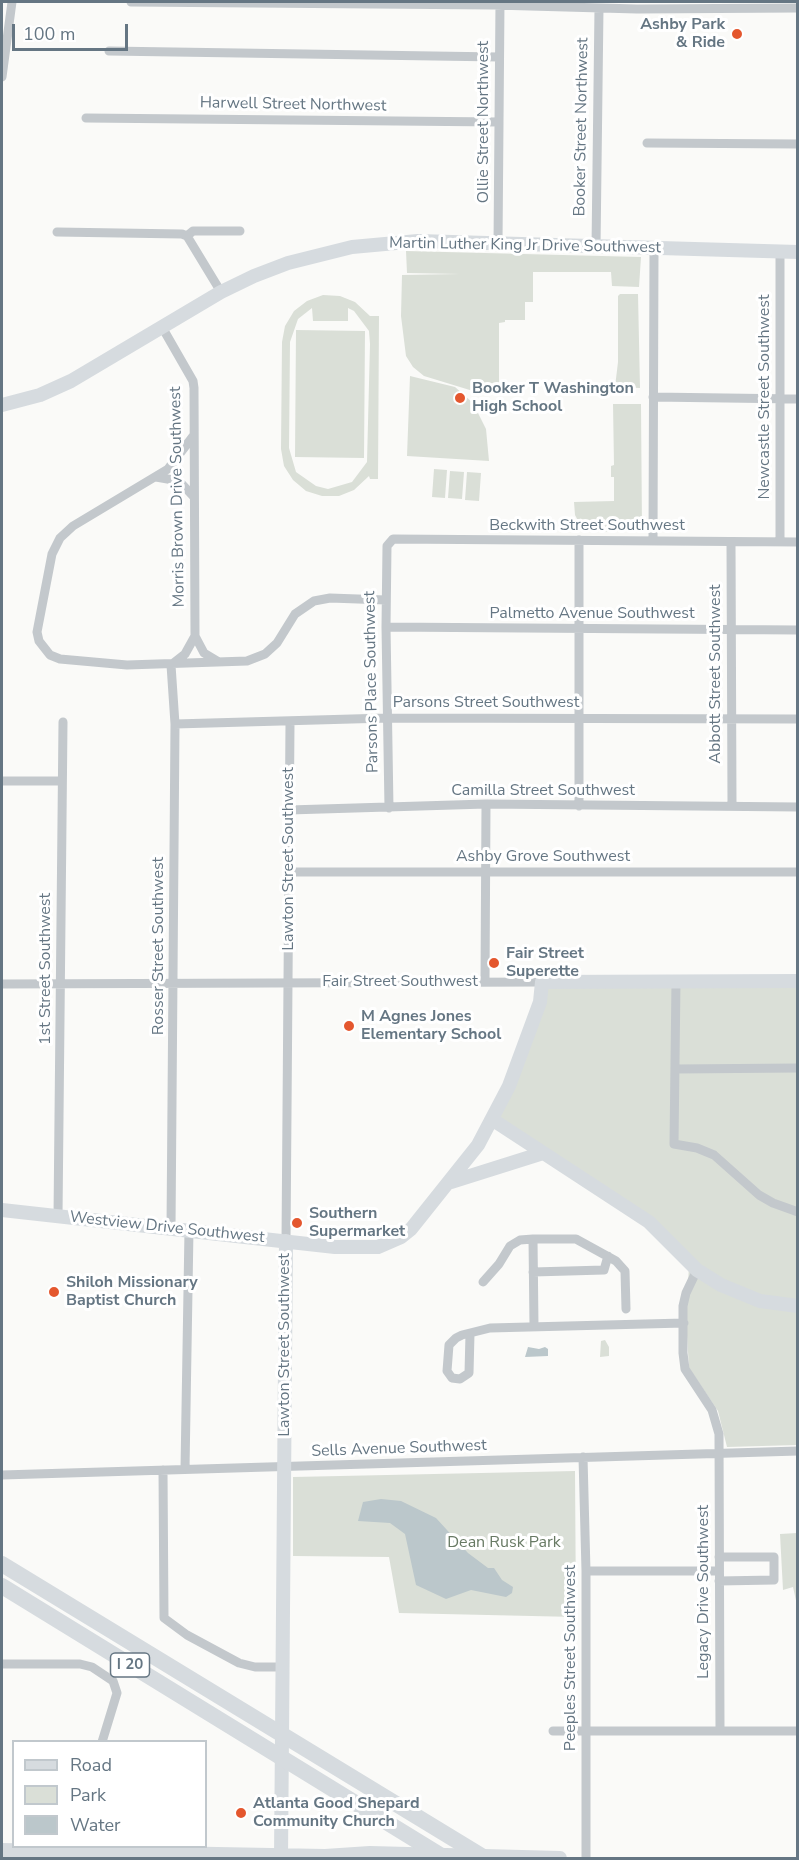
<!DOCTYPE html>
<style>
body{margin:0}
#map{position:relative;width:799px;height:1860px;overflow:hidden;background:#fafaf8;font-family:"Nunito Sans",sans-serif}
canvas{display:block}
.frame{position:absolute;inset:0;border:3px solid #657683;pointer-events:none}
.legend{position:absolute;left:12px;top:1740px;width:195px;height:108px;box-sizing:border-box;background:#fff;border:2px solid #c1c8cd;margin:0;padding:8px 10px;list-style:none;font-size:18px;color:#657683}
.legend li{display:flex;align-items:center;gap:12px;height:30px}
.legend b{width:30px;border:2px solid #c1c8cd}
.scale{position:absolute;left:12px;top:24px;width:116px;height:27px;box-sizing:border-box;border:3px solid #657683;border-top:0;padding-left:8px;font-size:18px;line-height:21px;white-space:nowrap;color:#657683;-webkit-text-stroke:4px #fff;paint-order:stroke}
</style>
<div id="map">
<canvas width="799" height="1860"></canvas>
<div class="frame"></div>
<ul class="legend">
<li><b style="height:8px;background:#d6dbdf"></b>Road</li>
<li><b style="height:16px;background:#dadfd7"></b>Park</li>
<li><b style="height:16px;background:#bbc7cb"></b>Water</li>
</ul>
<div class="scale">100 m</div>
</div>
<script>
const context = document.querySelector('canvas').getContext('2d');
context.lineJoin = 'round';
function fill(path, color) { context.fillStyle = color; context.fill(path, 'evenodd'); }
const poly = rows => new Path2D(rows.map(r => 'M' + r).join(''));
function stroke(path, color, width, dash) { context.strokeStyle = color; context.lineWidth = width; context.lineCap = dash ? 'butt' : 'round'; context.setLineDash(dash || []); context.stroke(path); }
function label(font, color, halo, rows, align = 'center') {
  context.font = font + ' "Nunito Sans",sans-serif'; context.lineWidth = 6; context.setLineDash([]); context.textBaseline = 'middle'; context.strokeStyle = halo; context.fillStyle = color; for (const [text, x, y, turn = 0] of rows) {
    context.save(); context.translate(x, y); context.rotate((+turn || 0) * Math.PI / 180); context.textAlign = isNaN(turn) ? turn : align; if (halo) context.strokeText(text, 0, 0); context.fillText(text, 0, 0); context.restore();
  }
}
fill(poly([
 [406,251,641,257,639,287,612,286,611,272,533,272,533,302,525,302,525,320,505,320,505,322,499,323,499,392,473,391,424,376,413,367,406,356,401,316,402,275,460,274,407,273],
 [620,294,638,294,640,388,615,387,618,362,618,296],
 [323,295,340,296,355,302,370,316,379,316,378,479,370,479,369,476,354,490,339,496,322,496,306,491,293,480,284,466,281,449,282,342,285,326,294,311,307,301],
 [312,308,313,321,348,321,348,308,354,311,369,331,370,344,367,462,352,482,328,489,316,486,296,472,289,448,290,342,298,319],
 [296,330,365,331,364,458,295,457],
 [410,376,455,387,473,403,486,429,489,461,407,456],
 [613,404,641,404,642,531,584,532,575,515,574,502,614,501,614,477,611,477,611,466,614,465],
 [434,469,447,470,445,498,432,497],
 [450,471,464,472,462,499,448,498],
 [467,472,481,473,479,501,465,500],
 [548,988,797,988,797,1445,727,1447,718,1411,689,1368,686,1319,689,1266,631,1214,494,1125],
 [605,1340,609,1347,609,1356,600,1357,601,1341],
 [575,1471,576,1617,399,1613,389,1557,293,1556,293,1477],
 [797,1533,798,1533,797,1605,793,1587,783,1590,780,1534]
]), '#dadfd7');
fill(poly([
 [528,1347,539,1349,545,1347,548,1349,548,1356,525,1357],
 [381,1499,401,1501,436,1518,468,1553,488,1568,494,1568,502,1580,513,1587,512,1593,506,1597,471,1590,446,1599,416,1585,405,1534,390,1523,358,1521,363,1502]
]), '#bbc7cb');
stroke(poly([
 [131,2,494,5,637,9,798,8],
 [109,51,499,57],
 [2,77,12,2],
 [86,118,499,122],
 [647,143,798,144],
 [57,232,182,234,187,236,221,292],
 [187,236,193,231,240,231],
 [498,244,500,2],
 [596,247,599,8],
 [780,251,780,542],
 [162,327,193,381,194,388,195,636,185,654,171,665,175,724,171,1228],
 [653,397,798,399],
 [194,435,168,469,73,526,60,538,52,554,37,632,39,641,50,655,60,659,127,665,247,661,265,654,277,643,295,614,314,601,330,598,386,600],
 [156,477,179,481,194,497],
 [579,540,579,806],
 [653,541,654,250],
 [731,542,732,806],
 [386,627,798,630],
 [195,636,204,653,219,662],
 [175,724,387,718,798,719],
 [2,781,62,781],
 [389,808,386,627,387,546,393,539,798,542],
 [289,810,486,804,798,807],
 [289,872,798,872],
 [676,981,674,1144,697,1148,714,1155,759,1195,773,1203,798,1212],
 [485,982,486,804],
 [2,984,542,982],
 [676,1069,798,1068],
 [58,1216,63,722],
 [286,1241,290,723],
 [697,1270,686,1293,683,1306,683,1353,685,1369,712,1410,719,1434,720,1731],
 [533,1272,604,1270,608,1256],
 [483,1282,499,1264,510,1246,520,1240,533,1239],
 [534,1326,533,1239,576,1239,616,1261,625,1271,626,1309],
 [470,1334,469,1373,460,1379,452,1378,447,1371,449,1345,456,1338,462,1335,490,1328,684,1323],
 [583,1457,586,1571,586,1858],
 [185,1469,189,1230],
 [163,1470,164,1618,187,1635,239,1663,255,1667,283,1667],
 [2,1475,798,1451],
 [586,1571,719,1571],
 [719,1581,774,1580,774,1557,719,1557],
 [2,1664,80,1664,92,1667,113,1681,117,1693,102,1742],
 [553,1731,798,1731]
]), '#c3c8cc', 9);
stroke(poly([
 [2,405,40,395,71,381,221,292,254,276,288,263,352,247,418,241,798,252],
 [493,1120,649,1222,697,1270,721,1285,760,1301,798,1306],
 [451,1182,543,1153],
 [2,1210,335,1247,378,1247,401,1237,411,1229,478,1145,509,1086,540,1002,542,982,798,981],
 [2,1850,325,1856,370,1853,560,1858],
 [281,1858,286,1241]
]), '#d6dbdf', 14);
stroke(poly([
 [2,1564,485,1858],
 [2,1586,445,1858]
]), '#d6dbdf', 16);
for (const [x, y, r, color] of [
 [737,34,6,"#e4572e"],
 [460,398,6,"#e4572e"],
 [494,963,6,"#e4572e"],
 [349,1026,6,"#e4572e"],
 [297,1223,6,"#e4572e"],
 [54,1292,6,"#e4572e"],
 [241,1813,6,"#e4572e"]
]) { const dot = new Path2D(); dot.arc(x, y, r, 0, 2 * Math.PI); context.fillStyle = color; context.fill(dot); stroke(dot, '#fff', 2); }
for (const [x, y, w] of [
 [130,1665,39]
]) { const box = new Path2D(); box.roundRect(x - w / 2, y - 12, w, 24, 4.5); context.fillStyle = '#fff'; context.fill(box); stroke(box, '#657683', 1.5); }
label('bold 15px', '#657683', null, [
 ["I 20",130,1665]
]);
label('bold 16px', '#657683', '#fff', [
 ["Ashby Park",725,25,"right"],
 ["& Ride",725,43,"right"],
 ["Booker T Washington",472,389],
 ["High School",472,407],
 ["Fair Street",506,954],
 ["Superette",506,972],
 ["M Agnes Jones",361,1017],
 ["Elementary School",361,1035],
 ["Southern",309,1214],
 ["Supermarket",309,1232],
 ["Shiloh Missionary",66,1283],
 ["Baptist Church",66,1301],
 ["Atlanta Good Shepard",253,1804],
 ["Community Church",253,1822]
], 'left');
label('16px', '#657683', '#fff', [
 ["Harwell Street Northwest",293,105,1],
 ["Ollie Street Northwest",484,122,-90],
 ["Booker Street Northwest",582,127,-89],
 ["Martin Luther King Jr Drive Southwest",525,246,1],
 ["Newcastle Street Southwest",765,397,-90],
 ["Morris Brown Drive Southwest",178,497,-91],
 ["Beckwith Street Southwest",587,526],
 ["Palmetto Avenue Southwest",592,614],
 ["Abbott Street Southwest",716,674,-90],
 ["Parsons Place Southwest",372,682,-91],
 ["Parsons Street Southwest",486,703],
 ["Camilla Street Southwest",543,791],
 ["Ashby Grove Southwest",543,857],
 ["Lawton Street Southwest",289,859,-90],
 ["Rosser Street Southwest",159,946,-90],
 ["1st Street Southwest",46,969,-90],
 ["Fair Street Southwest",400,982],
 ["Westview Drive Southwest",167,1228,6],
 ["Lawton Street Southwest",285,1345,-90],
 ["Sells Avenue Southwest",399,1449,-2],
 ["Legacy Drive Southwest",704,1592,-90],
 ["Peeples Street Southwest",571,1658,-90]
]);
label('16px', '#687a64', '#fff', [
 ["Dean Rusk Park",504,1543]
]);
</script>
